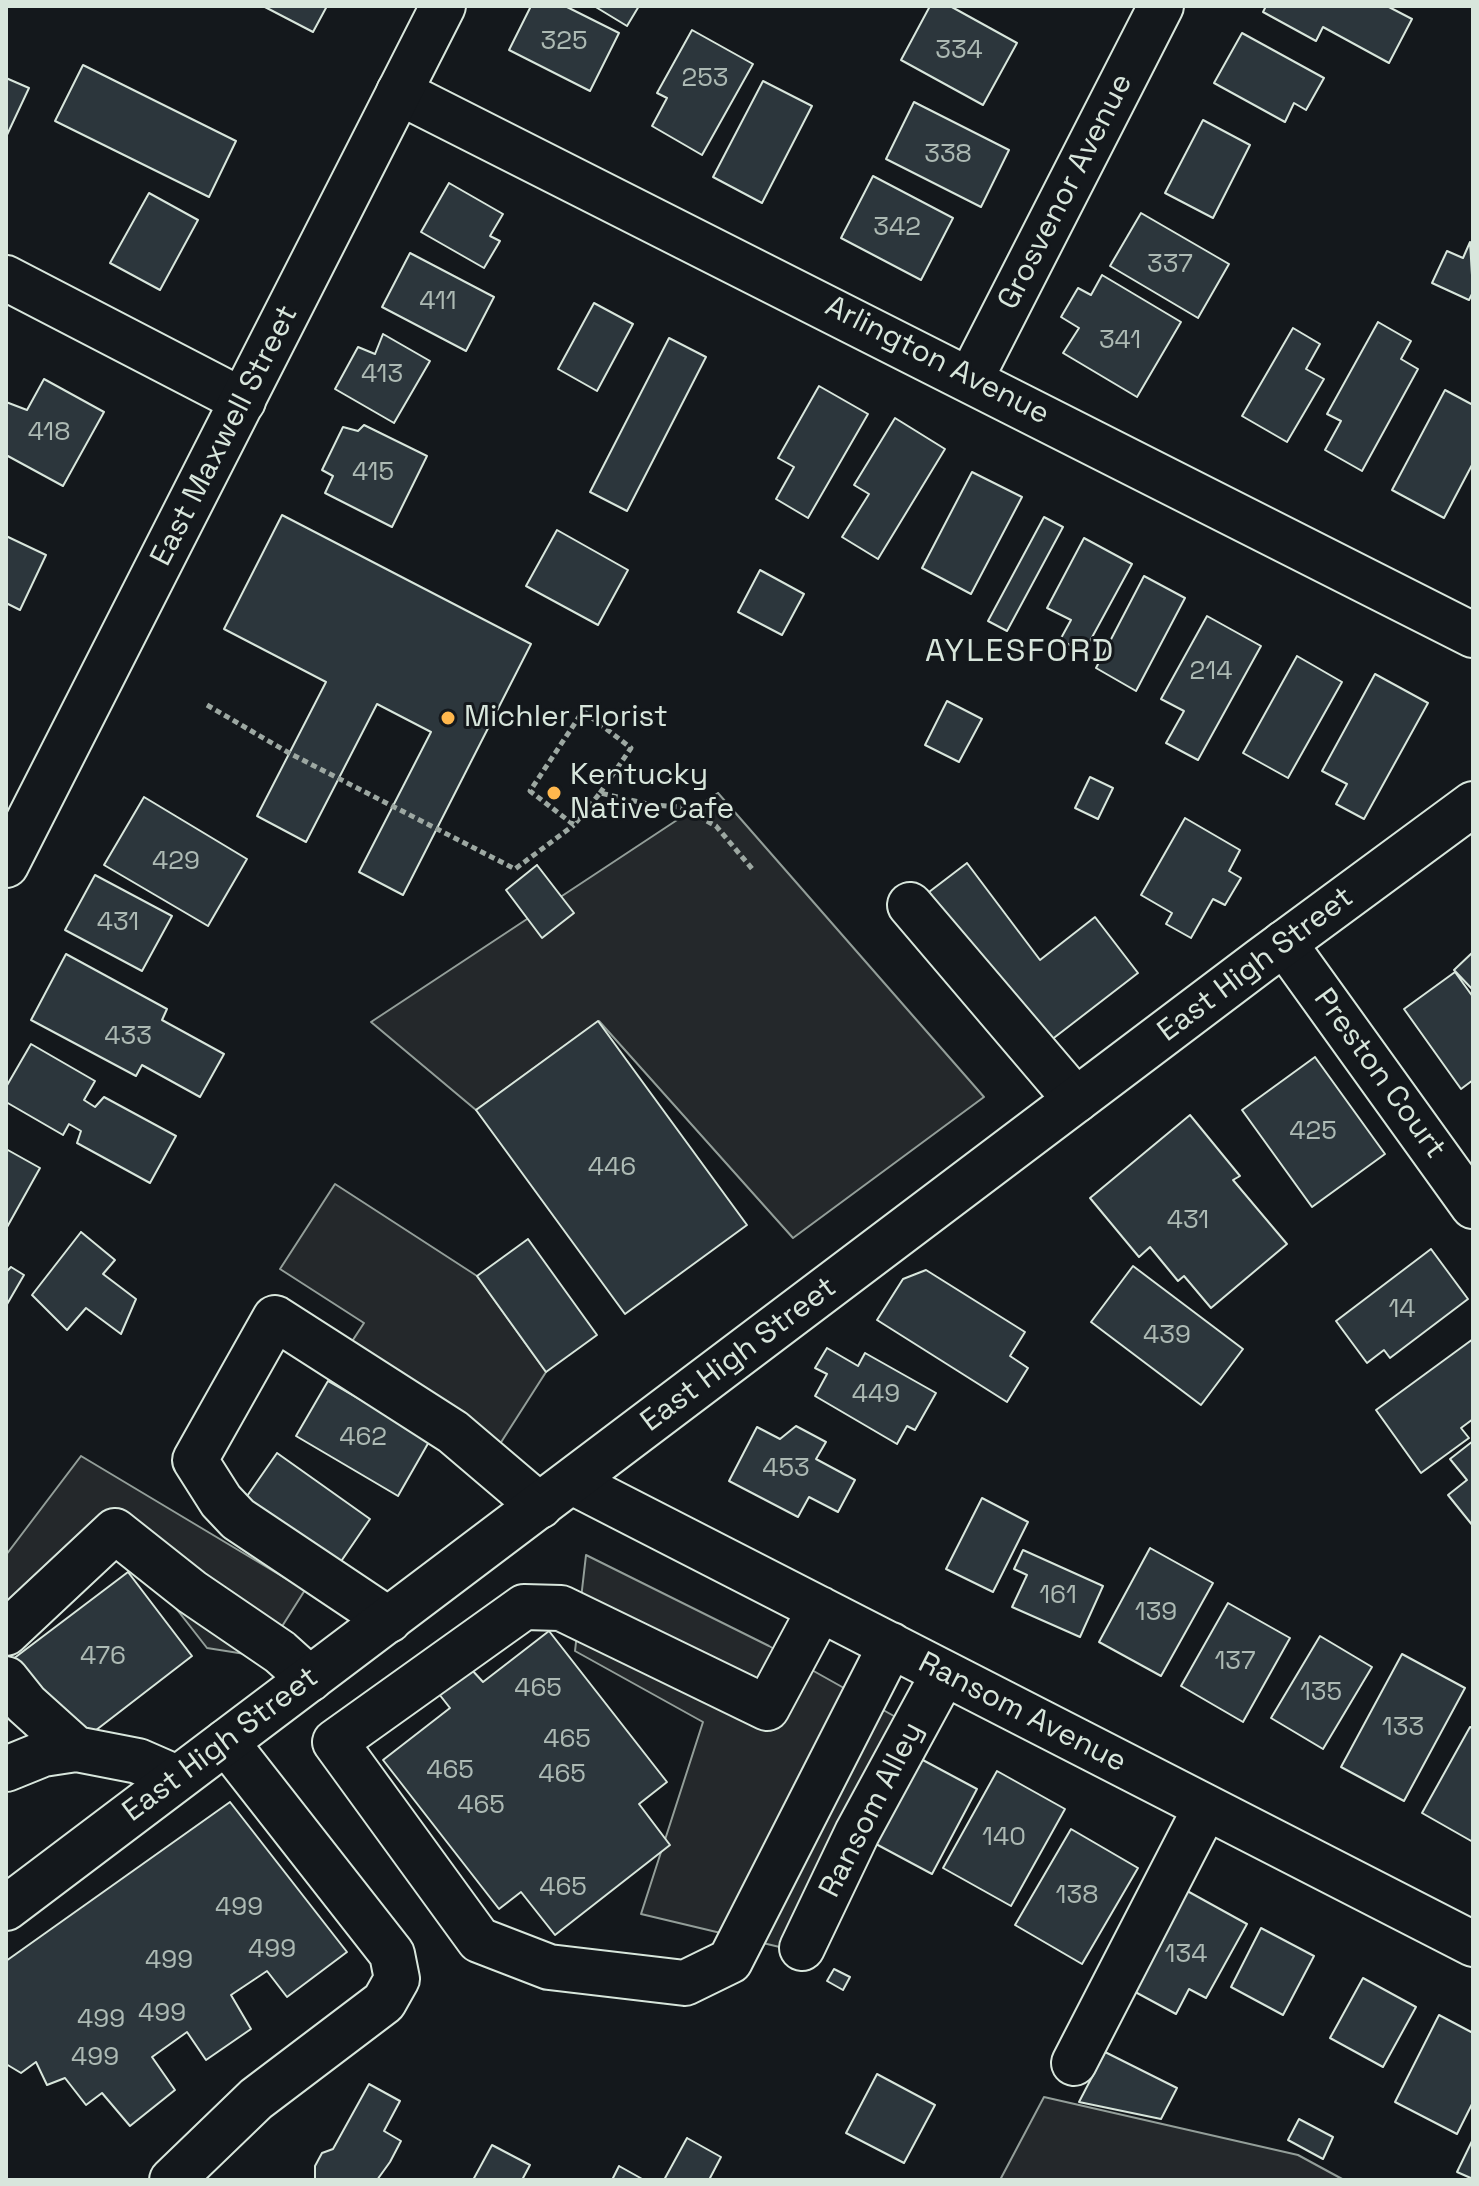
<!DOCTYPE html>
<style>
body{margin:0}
#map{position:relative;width:1479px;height:2186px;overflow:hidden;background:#14181c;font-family:"Space Grotesk",sans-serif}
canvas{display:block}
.frame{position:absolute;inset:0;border:8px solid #d8e6dc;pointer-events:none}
</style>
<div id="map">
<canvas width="1479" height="2186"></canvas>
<div class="frame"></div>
</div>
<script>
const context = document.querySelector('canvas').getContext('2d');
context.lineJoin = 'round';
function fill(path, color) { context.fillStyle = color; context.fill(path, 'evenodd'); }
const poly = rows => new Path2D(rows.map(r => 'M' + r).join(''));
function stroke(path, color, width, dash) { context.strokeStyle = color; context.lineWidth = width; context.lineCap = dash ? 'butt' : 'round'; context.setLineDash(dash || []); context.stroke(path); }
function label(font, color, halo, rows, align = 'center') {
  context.font = font + ' "Space Grotesk",sans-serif'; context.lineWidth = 6; context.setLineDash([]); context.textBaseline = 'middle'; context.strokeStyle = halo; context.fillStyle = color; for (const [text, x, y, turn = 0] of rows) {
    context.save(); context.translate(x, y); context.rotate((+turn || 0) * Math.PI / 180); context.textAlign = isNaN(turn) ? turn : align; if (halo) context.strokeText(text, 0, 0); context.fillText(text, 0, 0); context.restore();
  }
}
const parking = poly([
 [718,793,984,1097,793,1238,599,1021,476,1110,371,1022,718,793],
 [335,1184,477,1276,546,1372,498,1447,347,1349,364,1323,280,1269,335,1184],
 [81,1456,305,1590,281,1628,245,1654,207,1648,129,1548,6,1639,6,1555,81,1456],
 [586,1555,769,1646,901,1720,788,1949,641,1914,703,1722,575,1651,586,1555],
 [1044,2097,1298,2155,1344,2180,1000,2180,1044,2097]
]);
fill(parking, '#24282b');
stroke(parking, '#939e99', 2);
const building = poly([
 [263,6,327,6,313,32,263,6],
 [531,6,565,6,619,33,590,91,509,50,531,6],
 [594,6,639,6,627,26,594,6],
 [930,6,950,6,1017,43,983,105,901,60,930,6],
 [1266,6,1387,6,1412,19,1389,63,1323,27,1316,41,1263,12,1266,6],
 [692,30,753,64,702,155,652,126,667,98,657,93,692,30],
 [1242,33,1324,78,1306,110,1294,103,1285,122,1214,83,1242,33],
 [83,65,236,141,209,197,55,121,83,65],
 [6,78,29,88,6,137,6,78],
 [763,81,812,106,762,203,713,177,763,81],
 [914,102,1009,150,981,207,886,159,914,102],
 [1203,120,1250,145,1213,218,1165,193,1203,120],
 [873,176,953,218,921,280,841,238,873,176],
 [449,183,503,214,490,236,500,241,484,268,421,232,449,183],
 [149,193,198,220,160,290,110,263,149,193],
 [1141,213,1229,264,1198,318,1110,266,1141,213],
 [1470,242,1473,292,1469,300,1432,283,1447,251,1463,258,1470,242],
 [410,253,494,297,466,351,382,307,410,253],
 [1102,275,1181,322,1137,397,1063,353,1079,328,1061,317,1078,288,1091,295,1102,275],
 [594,303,633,324,597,391,558,369,594,303],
 [1378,322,1411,341,1401,359,1418,369,1362,471,1325,450,1341,421,1327,414,1378,322],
 [1293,328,1320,344,1306,369,1324,379,1287,442,1242,416,1293,328],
 [383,334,430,361,394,423,335,389,358,347,375,354,383,334],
 [669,338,706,357,627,511,590,492,669,338],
 [44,379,104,412,63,486,6,455,6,402,27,410,44,379],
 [819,386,868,414,808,518,776,499,794,467,778,458,819,386],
 [1445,390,1473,405,1473,463,1444,518,1392,490,1445,390],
 [895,418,945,449,878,559,842,537,869,494,854,485,895,418],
 [364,425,427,456,392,527,325,493,333,476,322,470,343,427,358,431,364,425],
 [972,472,1022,497,971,594,922,568,972,472],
 [282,515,531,644,403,895,359,872,431,732,377,704,306,842,257,816,326,682,224,629,282,515],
 [1044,517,1063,527,1007,631,988,621,1044,517],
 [557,530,628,570,598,625,526,586,557,530],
 [6,536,46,555,20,610,6,603,6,536],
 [1084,538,1132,564,1084,652,1060,640,1071,620,1047,608,1084,538],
 [760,570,804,594,782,635,738,612,760,570],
 [1144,576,1185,598,1136,691,1096,668,1144,576],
 [1207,616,1261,646,1198,760,1166,743,1184,711,1161,699,1207,616],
 [1297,656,1342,682,1288,778,1243,753,1297,656],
 [1375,674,1428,703,1364,819,1336,804,1347,784,1322,771,1375,674],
 [947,701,982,719,959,762,925,745,947,701],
 [1090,777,1113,788,1098,819,1075,808,1090,777],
 [144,797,247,859,208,926,104,865,144,797],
 [1185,818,1240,850,1229,871,1241,878,1225,905,1213,899,1191,938,1166,924,1172,913,1141,895,1185,818],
 [967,863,1040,960,1095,917,1138,973,1046,1044,929,892,967,863],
 [537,865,574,913,542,938,506,890,537,865],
 [95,875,172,916,142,971,65,930,95,875],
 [1473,952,1473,990,1454,970,1473,952],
 [66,954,167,1009,162,1020,224,1054,200,1097,142,1065,136,1076,31,1020,66,954],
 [1455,972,1473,997,1473,1080,1461,1089,1404,1009,1455,972],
 [598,1021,747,1225,625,1314,476,1110,598,1021],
 [31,1044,95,1081,84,1100,95,1107,104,1097,176,1136,150,1183,77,1143,81,1131,69,1124,63,1135,6,1102,6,1087,31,1044],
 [1315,1057,1385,1154,1312,1207,1242,1110,1315,1057],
 [1190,1115,1240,1176,1233,1180,1287,1244,1211,1308,1184,1276,1178,1281,1150,1247,1139,1257,1090,1198,1190,1115],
 [6,1149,40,1168,6,1229,6,1149],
 [81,1232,115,1260,103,1274,136,1299,121,1334,86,1308,67,1330,32,1295,81,1232],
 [528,1239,597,1335,546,1372,477,1276,528,1239],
 [1431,1249,1468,1299,1390,1358,1384,1350,1367,1363,1336,1321,1431,1249],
 [1133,1266,1243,1349,1201,1405,1091,1322,1133,1266],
 [11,1267,24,1275,6,1306,6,1272,11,1267],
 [926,1270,1025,1332,1010,1356,1028,1368,1007,1402,877,1320,903,1279,926,1270],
 [1473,1339,1473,1419,1461,1428,1469,1438,1421,1473,1376,1410,1473,1339],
 [827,1348,858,1366,865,1353,936,1393,915,1430,907,1426,897,1444,815,1396,827,1374,815,1368,827,1348],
 [328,1381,430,1440,398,1496,296,1436,328,1381],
 [796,1426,826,1442,816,1459,855,1480,838,1512,809,1497,798,1517,729,1481,757,1427,780,1439,796,1426],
 [1473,1441,1473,1526,1448,1495,1467,1480,1450,1459,1473,1441],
 [277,1453,370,1519,331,1576,245,1499,277,1453],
 [982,1498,1028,1522,993,1592,946,1569,982,1498],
 [1150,1548,1213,1583,1161,1676,1099,1642,1150,1548],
 [1023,1550,1103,1586,1080,1637,1012,1607,1027,1575,1014,1569,1023,1550],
 [128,1572,192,1656,78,1744,13,1659,128,1572],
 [1228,1603,1290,1638,1243,1722,1181,1686,1228,1603],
 [549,1631,667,1782,639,1804,670,1845,555,1935,521,1892,499,1909,383,1760,450,1708,439,1694,471,1669,483,1682,549,1631],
 [1320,1636,1372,1667,1323,1749,1271,1718,1320,1636],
 [1402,1654,1465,1688,1404,1801,1341,1767,1402,1654],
 [1470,1727,1473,1728,1473,1842,1422,1813,1470,1727],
 [906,1751,977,1789,932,1874,861,1836,906,1751],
 [997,1771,1065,1809,1011,1906,943,1868,997,1771],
 [230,1802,347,1952,287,1997,267,1971,231,1995,251,2029,206,2060,187,2032,152,2057,175,2090,130,2126,102,2093,86,2105,65,2078,47,2085,36,2062,21,2073,6,2064,6,1961,230,1802],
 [1071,1829,1138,1868,1082,1964,1015,1925,1071,1829],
 [1180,1887,1247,1924,1206,1998,1189,1989,1176,2014,1126,1987,1180,1887],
 [1261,1928,1314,1956,1283,2015,1231,1987,1261,1928],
 [834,1969,850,1977,843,1990,827,1981,834,1969],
 [1363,1978,1416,2007,1383,2067,1330,2038,1363,1978],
 [1439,2015,1473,2033,1473,2102,1457,2134,1395,2102,1439,2015],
 [1105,2052,1177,2088,1161,2119,1079,2102,1105,2052],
 [877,2074,935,2105,904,2163,846,2133,877,2074],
 [369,2084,400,2101,384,2131,401,2141,390,2162,377,2180,315,2180,315,2166,322,2153,333,2149,369,2084],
 [1299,2119,1333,2137,1323,2159,1288,2140,1299,2119],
 [687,2138,721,2157,709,2180,664,2180,687,2138],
 [1473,2139,1473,2179,1457,2172,1473,2139],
 [492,2145,530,2165,522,2180,473,2180,492,2145],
 [619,2166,644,2180,612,2180,619,2166]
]);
fill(building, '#2c363c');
stroke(building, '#d8e6dc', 2);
const minor = poly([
 [399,92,1473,635],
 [6,278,243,401],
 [971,378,1161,6],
 [910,905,1076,1100],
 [1284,943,1473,1206],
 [572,1482,1473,1944],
 [820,1609,767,1708,561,1608,524,1607,335,1742,479,1940,549,1967,685,1983,730,1961,891,1645],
 [389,1620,238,1519,221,1501,195,1460,275,1318,453,1432,540,1506],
 [6,1633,115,1531,192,1592,280,1652,310,1679],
 [6,1679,26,1704,76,1749],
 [6,1769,43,1754,76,1749,138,1761,177,1778],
 [802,1948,857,1833,944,1673],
 [1074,2063,1206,1807],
 [172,2180,256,2099,384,2002,397,1979,392,1954,226,1742]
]);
const major = poly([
 [6,865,443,6],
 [6,1908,1260,961,1473,804]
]);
stroke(minor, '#d8e6dc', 48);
stroke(major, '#d8e6dc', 48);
stroke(poly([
 [207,705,289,753,515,869,574,825],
 [600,793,631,748,583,711,530,791,574,825,600,793,652,805,681,807,716,826,754,871]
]), '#9da8a2', 5, [6, 4]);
stroke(minor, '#14181c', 44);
stroke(major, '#14181c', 44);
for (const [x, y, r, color] of [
 [448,718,8,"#ffb74d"],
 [554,793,8,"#ffb74d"]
]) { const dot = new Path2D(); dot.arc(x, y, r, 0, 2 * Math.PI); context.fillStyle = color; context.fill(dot); stroke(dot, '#14181c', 3); }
label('26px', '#adbab4', null, [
 ["325",564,42],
 ["334",959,51],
 ["253",705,79],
 ["338",948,155],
 ["342",897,228],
 ["337",1170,265],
 ["411",438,302],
 ["341",1120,341],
 ["413",382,375],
 ["418",49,433],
 ["415",373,473],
 ["214",1211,672],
 ["429",176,862],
 ["431",118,923],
 ["433",128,1037],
 ["425",1313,1132],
 ["446",612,1168],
 ["431",1188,1221],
 ["14",1402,1310],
 ["439",1167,1336],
 ["449",876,1395],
 ["462",363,1438],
 ["453",786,1469],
 ["161",1058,1596],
 ["139",1156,1613],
 ["476",103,1657],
 ["137",1235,1662],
 ["465",538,1689],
 ["135",1321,1693],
 ["133",1403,1728],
 ["465",567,1740],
 ["465",450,1771],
 ["465",562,1775],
 ["465",481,1806],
 ["140",1004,1838],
 ["465",563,1888],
 ["138",1077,1896],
 ["499",239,1908],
 ["499",272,1950],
 ["134",1186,1955],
 ["499",169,1961],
 ["499",162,2014],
 ["499",101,2020],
 ["499",95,2058]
]);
label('30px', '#d8e6dc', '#14181c', [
 ["Grosvenor Avenue",1066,192,-63],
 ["Arlington Avenue",937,361,27],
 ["East Maxwell Street",225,436,-63],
 ["East High Street",1256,965,-37],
 ["Preston Court",1379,1074,54],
 ["East High Street",739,1355,-37],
 ["Ransom Avenue",1022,1713,27],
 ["East High Street",221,1745,-37],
 ["Ransom Alley",872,1810,-63]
]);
label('30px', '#d8e6dc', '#14181c', [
 ["Michler Florist",464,718],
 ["Kentucky",570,776],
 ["Native Cafe",570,810]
], 'left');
context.letterSpacing = '2px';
label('32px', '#d8e6dc', '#14181c', [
 ["AYLESFORD",1020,652]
]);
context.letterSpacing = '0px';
</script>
